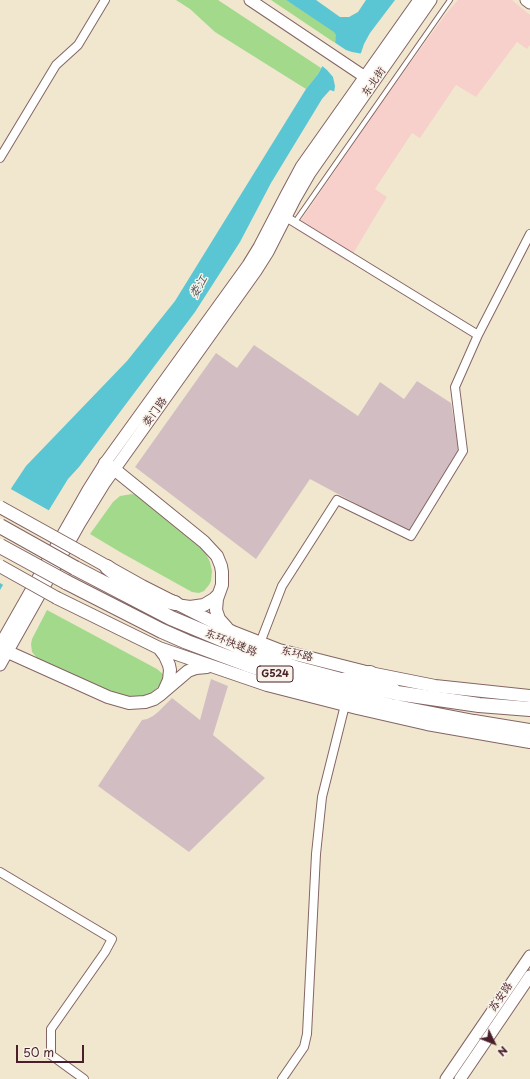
<!DOCTYPE html>
<meta charset="utf-8">
<style>
body{margin:0}
#map{position:relative;width:530px;height:1079px;overflow:hidden;background:#f1e7cf;font-family:"Playpen Sans",sans-serif}
canvas{display:block}
.north{position:absolute;left:474px;top:1023px;width:40px;height:40px;-webkit-text-stroke:3px #f7f3e8;paint-order:stroke;rotate:133deg;font-size:11px;font-weight:700;line-height:16px;text-align:center;color:#4a1f2b}
.north::after{content:'';display:block;margin:auto;width:14px;height:18px;background:#4a1f2b;clip-path:polygon(50% 0,100% 100%,50% 72%,0 100%)}
.scale{position:absolute;left:16px;top:1045px;width:68px;height:18px;box-sizing:border-box;border:2px solid #4a1f2b;border-top:0;padding-left:5px;font-size:12px;line-height:14px;white-space:nowrap;color:#4a1f2b;-webkit-text-stroke:3px #f7f3e8;paint-order:stroke}
</style>
<div id="map">
<canvas width="530" height="1079"></canvas>
<div class="north">N</div>
<div class="scale">50 m</div>
</div>
<script>
const context = document.querySelector('canvas').getContext('2d');
context.lineJoin = 'round';
function fill(path, color) { context.fillStyle = color; context.fill(path, 'evenodd'); }
const poly = rows => new Path2D(rows.map(r => 'M' + r).join(''));
function stroke(path, color, width, dash) { context.strokeStyle = color; context.lineWidth = width; context.lineCap = dash ? 'butt' : 'round'; context.setLineDash(dash || []); context.stroke(path); }
function label(font, color, halo, rows, align = 'center') {
  context.font = font + ' "Playpen Sans","LXGW WenKai TC",sans-serif'; context.lineWidth = 3; context.setLineDash([]); context.textBaseline = 'middle'; context.strokeStyle = halo; context.fillStyle = color; for (const [text, x, y, turn = 0] of rows) {
    context.save(); context.translate(x, y); context.rotate((+turn || 0) * Math.PI / 180); context.textAlign = isNaN(turn) ? turn : align; if (halo) context.strokeText(text, 0, 0); context.fillText(text, 0, 0); context.restore();
  }
}
fill(poly([
 [458,0,512,0,530,15,530,45,527,49,517,42,476,97,456,85,420,138,412,133,375,189,387,197,348,262,295,229,380,105,445,15]
]), '#f7d0cb');
fill(poly([
 [254,345,358,416,380,382,404,399,417,381,451,403,459,451,409,532,310,479,256,559,135,467,216,353,237,368],
 [211,679,228,686,213,735,265,778,189,852,98,786,142,720,147,719,153,716,158,712,172,698,200,720]
]), '#d2bec2');
fill(poly([
 [176,0,218,0,321,68,318,74,306,89,215,32,190,9],
 [271,0,286,0,330,28,336,33,336,38,335,43],
 [132,494,139,496,204,550,210,562,212,571,211,581,209,585,204,591,199,593,192,592,120,552,90,534,113,502,120,496],
 [47,610,157,669,164,675,164,682,149,695,144,698,124,699,38,659,32,652,31,644,32,639]
]), '#a3d98a');
fill(poly([
 [286,0,316,0,340,17,349,17,358,12,366,0,395,0,370,33,364,44,361,53,336,92,330,90,322,99,271,183,240,242,195,312,120,412,79,467,68,479,0,590,0,508,12,487,26,466,127,361,175,301,306,89,318,74,335,43,336,35,334,32]
]), '#5ac6d3');
fill(poly([
 [334,42,346,50,352,52,363,54,336,94,334,93,335,86,333,77,327,70,321,65],
 [9,488,50,511,5,586,0,583,0,504]
]), '#f1e7cf');
const lane = poly([
 [295,222,450,0]
]);
const street = poly([
 [0,158,56,65,78,45,105,0],
 [281,214,478,335],
 [260,643,282,586,337,500,411,536,463,451,455,387,478,335,530,234],
 [0,872,112,939,105,952,51,1029,51,1055,84,1079],
 [282,1079,304,1047,307,1034,316,854,322,797,345,705]
]);
const secondary = poly([
 [250,0,371,81],
 [526,0,530,3],
 [0,645,88,490,105,463,248,265,259,247,286,195,301,167,419,0],
 [0,665,80,523,104,484,256,271,268,252,295,199,310,173,431,0],
 [446,1079,530,956],
 [460,1079,530,976]
]);
const primary = poly([
 [105,463,114,469,204,542,217,556,221,566,222,572,222,585,217,599,216,610,219,619,227,628],
 [83,553,142,586,233,632,279,650,370,673,435,686,530,696],
 [57,598,159,648,267,685,357,708,427,724,530,742],
 [183,606,190,607,204,605,214,599,218,595],
 [0,648,8,652,108,697,129,703,145,702,154,699,161,694,188,671,196,668,207,667],
 [159,648,165,656,169,665,170,670,169,680,164,691]
]);
const highway = poly([
 [107,567,147,599],
 [75,568,171,618,252,652,296,668,341,680,397,693,479,705,530,709],
 [66,582,162,631,187,642,246,664,291,679,338,693,391,706,474,722,530,731],
 [138,594,175,603],
 [343,680,370,673,393,690]
]);
stroke(lane, '#846564', 6);
stroke(street, '#846564', 10);
stroke(secondary, '#846564', 13);
stroke(primary, '#846564', 14);
stroke(highway, '#846564', 16);
stroke(lane, '#fff', 4);
stroke(street, '#fff', 8);
stroke(secondary, '#fff', 11);
stroke(primary, '#fff', 12);
stroke(highway, '#fff', 14);
const primaryBridge = poly([
 [0,507,83,553],
 [0,566,57,598]
]);
const highwayBridge = poly([
 [0,526,75,568],
 [0,546,66,582]
]);
stroke(primaryBridge, '#846564', 14, []);
stroke(highwayBridge, '#846564', 16, []);
stroke(primaryBridge, '#fff', 12);
stroke(highwayBridge, '#fff', 14);
for (const [x, y, w] of [
 [275,674,36]
]) { const box = new Path2D(); box.roundRect(x - w / 2, y - 8, w, 16, 3); context.fillStyle = '#f7f3e8'; context.fill(box); stroke(box, '#4a1f2b', 1); }
label('bold 10px', '#4a1f2b', null, [
 ["G524",275,674]
]);
label('11px', '#4a1f2b', '#f7f3e8', [
 ["东北街",374,82,-55],
 ["娄门路",155,412,-54],
 ["东环快速路",231,643,22],
 ["东环路",297,654,14],
 ["苏安路",501,997,-56]
]);
label('italic 12px', '#4f515d', '#f7f3e8', [
 ["娄江",199,287,-60]
]);
</script>
